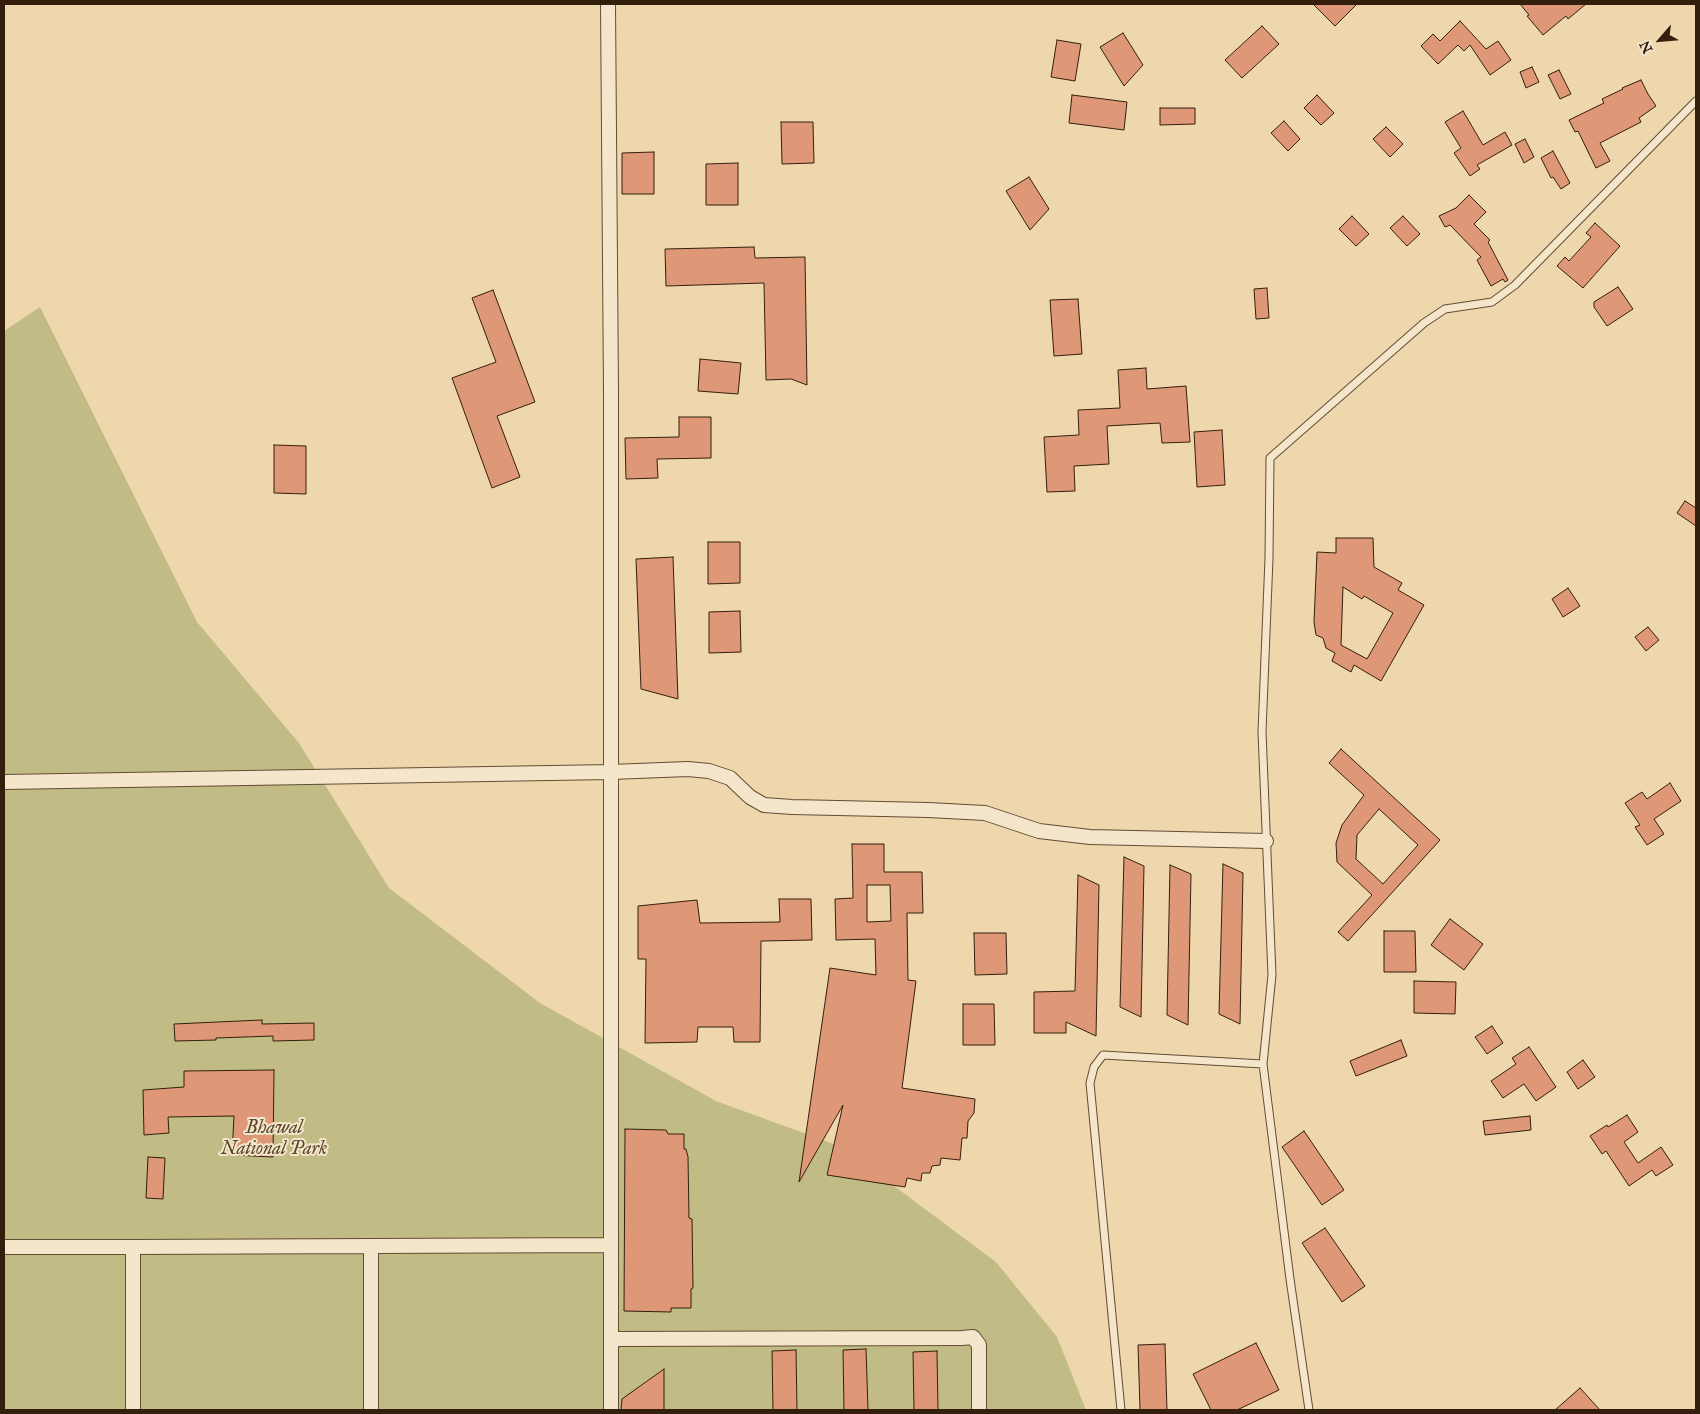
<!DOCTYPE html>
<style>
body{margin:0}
#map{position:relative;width:1700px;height:1414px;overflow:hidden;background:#efd7ad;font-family:"IM FELL Great Primer",serif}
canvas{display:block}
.frame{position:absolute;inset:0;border:5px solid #331f0c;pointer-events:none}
.north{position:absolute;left:1635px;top:15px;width:50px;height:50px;-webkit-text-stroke:4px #f5e5ca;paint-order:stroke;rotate:243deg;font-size:14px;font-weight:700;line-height:20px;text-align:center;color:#331f0c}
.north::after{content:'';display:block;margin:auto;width:18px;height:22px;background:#331f0c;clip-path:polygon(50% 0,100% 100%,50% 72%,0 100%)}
</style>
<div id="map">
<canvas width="1700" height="1414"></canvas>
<div class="frame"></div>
<div class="north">N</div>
</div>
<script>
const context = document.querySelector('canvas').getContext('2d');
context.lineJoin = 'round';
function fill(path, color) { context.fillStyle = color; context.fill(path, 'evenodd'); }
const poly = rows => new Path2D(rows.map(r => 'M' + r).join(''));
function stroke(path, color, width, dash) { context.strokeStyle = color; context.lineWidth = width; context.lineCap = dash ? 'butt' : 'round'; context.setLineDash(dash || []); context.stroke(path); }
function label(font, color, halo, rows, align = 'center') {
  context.font = font + ' "IM FELL Great Primer",serif'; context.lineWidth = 4; context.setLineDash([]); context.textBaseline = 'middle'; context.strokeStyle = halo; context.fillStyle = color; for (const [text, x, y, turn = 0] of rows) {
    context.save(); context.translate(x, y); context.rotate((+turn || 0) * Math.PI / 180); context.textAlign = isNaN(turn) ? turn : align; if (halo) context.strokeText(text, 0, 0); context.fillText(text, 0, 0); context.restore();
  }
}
fill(poly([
 [40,307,197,622,299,743,389,888,540,1003,716,1101,842,1147,996,1262,1057,1337,1086,1410,4,1410,4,331]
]), '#c1bc85');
const building = poly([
 [1313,4,1357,4,1335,26,1313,4],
 [1520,4,1586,4,1568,19,1566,16,1543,35,1527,16,1529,15,1520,4],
 [1460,21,1486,49,1498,41,1511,60,1490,75,1470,45,1464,51,1458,45,1438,64,1421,46,1433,34,1440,41,1460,21],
 [1262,26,1279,44,1242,78,1225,60,1262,26],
 [1123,33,1143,65,1124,86,1100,47,1123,33],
 [1057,40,1081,44,1075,81,1051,77,1057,40],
 [1532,67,1539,82,1526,88,1520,72,1532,67],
 [1559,70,1571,94,1560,99,1548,75,1559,70],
 [1641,80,1648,94,1656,106,1639,118,1641,122,1600,143,1610,161,1596,168,1578,131,1575,132,1569,120,1604,103,1602,99,1623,89,1622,88,1641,80],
 [1072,95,1127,102,1124,130,1069,123,1072,95],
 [1317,95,1334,113,1321,125,1304,108,1317,95],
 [1160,108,1195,108,1195,124,1160,125,1160,108],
 [1463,111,1483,145,1505,132,1512,145,1477,165,1480,169,1470,176,1454,153,1461,148,1445,122,1463,111],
 [1284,121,1300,139,1288,151,1271,133,1284,121],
 [781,122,813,122,814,163,782,164,781,122],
 [1386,127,1403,144,1390,157,1373,139,1386,127],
 [1525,139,1534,157,1524,163,1515,144,1525,139],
 [1553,151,1570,183,1561,189,1553,177,1551,178,1541,158,1553,151],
 [654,152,654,194,622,194,622,153,654,152],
 [738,163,738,205,706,205,706,164,738,163],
 [1029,177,1049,209,1030,230,1006,191,1029,177],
 [1469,195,1486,212,1474,224,1490,240,1488,242,1508,280,1505,282,1503,279,1491,286,1477,260,1481,257,1450,225,1445,227,1439,216,1456,208,1469,195],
 [1352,216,1369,234,1356,246,1339,229,1352,216],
 [1403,216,1420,234,1407,246,1390,228,1403,216],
 [1595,223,1620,246,1583,288,1557,266,1565,257,1569,261,1591,237,1586,233,1595,223],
 [754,247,755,258,805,257,807,385,791,379,766,380,764,283,666,286,665,249,754,247],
 [1618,287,1633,309,1607,326,1594,307,1594,302,1618,287],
 [1267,288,1269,318,1256,319,1254,289,1267,288],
 [493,290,535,402,497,416,520,477,492,488,452,378,496,362,472,298,493,290],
 [1078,299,1082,354,1054,356,1050,300,1078,299],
 [700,359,741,363,738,394,698,391,700,359],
 [1146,368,1147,389,1186,386,1190,442,1162,443,1160,423,1107,426,1109,464,1074,466,1075,491,1047,492,1044,437,1079,435,1078,410,1120,408,1118,370,1146,368],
 [679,417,711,417,711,458,657,459,658,478,626,479,625,438,679,437,679,417],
 [1222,430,1225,485,1197,487,1194,432,1222,430],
 [274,445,306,446,306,494,274,493,274,445],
 [1685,501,1696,508,1696,526,1677,513,1685,501],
 [1336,538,1373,538,1374,567,1402,583,1398,590,1424,605,1381,681,1354,665,1351,672,1332,661,1335,653,1326,648,1323,638,1316,635,1314,622,1317,552,1336,553,1336,538],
 [1343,587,1362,599,1364,596,1393,613,1367,659,1341,645,1343,587],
 [708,542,740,542,740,583,708,584,708,542],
 [673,557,678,699,641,689,636,559,673,557],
 [1568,588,1580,606,1563,617,1552,599,1568,588],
 [740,611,741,652,709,653,709,612,740,611],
 [1648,627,1659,640,1646,651,1635,637,1648,627],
 [1341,749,1440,840,1348,941,1338,932,1372,895,1337,862,1336,843,1342,825,1364,795,1329,763,1341,749],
 [1379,809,1418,845,1383,884,1356,859,1357,835,1379,809],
 [1670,783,1681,801,1654,819,1664,834,1647,845,1635,827,1640,825,1625,803,1642,792,1647,799,1670,783],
 [852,844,884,844,884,872,922,872,923,913,907,913,908,980,916,981,902,1088,975,1099,974,1113,968,1121,967,1138,962,1138,960,1160,941,1158,940,1165,932,1166,930,1173,922,1173,921,1181,907,1178,905,1187,827,1175,843,1105,799,1182,830,968,876,975,875,939,836,940,835,899,853,898,852,844],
 [867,885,890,885,891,921,867,922,867,885],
 [1124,857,1144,866,1141,1017,1120,1007,1124,857],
 [1223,864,1243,873,1240,1024,1219,1014,1223,864],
 [1170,865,1191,874,1188,1025,1167,1015,1170,865],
 [1078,875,1099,885,1096,1036,1066,1022,1066,1033,1034,1033,1034,992,1075,991,1078,875],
 [779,899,811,899,812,940,761,941,760,1042,734,1042,733,1027,698,1027,697,1042,645,1043,646,959,638,959,638,906,697,900,700,923,780,922,779,899],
 [1450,919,1483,944,1464,970,1431,945,1450,919],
 [1384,931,1415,931,1416,972,1384,972,1384,931],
 [974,933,1006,933,1007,974,975,975,974,933],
 [1414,981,1456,982,1455,1014,1414,1013,1414,981],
 [963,1004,994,1004,995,1045,963,1045,963,1004],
 [262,1020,262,1024,314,1023,314,1040,273,1041,273,1036,216,1038,216,1040,175,1041,174,1024,262,1020],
 [1492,1026,1503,1043,1487,1054,1475,1037,1492,1026],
 [1401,1040,1407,1056,1356,1076,1350,1061,1401,1040],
 [1529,1047,1556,1087,1536,1101,1524,1084,1503,1098,1491,1081,1516,1064,1512,1058,1529,1047],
 [1583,1060,1595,1077,1578,1089,1567,1072,1583,1060],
 [274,1070,273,1157,232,1155,234,1116,168,1117,169,1133,144,1135,143,1090,184,1087,184,1071,274,1070],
 [1627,1115,1638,1132,1624,1142,1638,1163,1661,1147,1673,1165,1656,1176,1652,1170,1629,1186,1606,1151,1602,1154,1590,1136,1607,1125,1608,1127,1627,1115],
 [1530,1116,1531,1130,1485,1135,1483,1121,1530,1116],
 [625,1129,666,1130,668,1134,684,1134,684,1149,686,1149,688,1157,689,1218,692,1219,693,1288,691,1289,691,1308,671,1308,671,1312,624,1311,625,1129],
 [1304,1131,1344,1190,1322,1205,1282,1147,1304,1131],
 [148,1157,165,1158,163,1199,146,1198,148,1157],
 [1325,1228,1365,1286,1342,1302,1302,1243,1325,1228],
 [1256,1343,1279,1390,1237,1410,1211,1410,1193,1374,1256,1343],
 [1165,1344,1167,1410,1140,1410,1138,1345,1165,1344],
 [866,1349,868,1410,844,1410,843,1350,866,1349],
 [796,1350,797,1410,773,1410,772,1351,796,1350],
 [937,1351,938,1410,914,1410,913,1352,937,1351],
 [664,1369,664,1410,621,1410,622,1399,664,1369],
 [1580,1388,1600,1410,1555,1410,1580,1388]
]);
fill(building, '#de9777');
stroke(building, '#331f0c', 1);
const service = poly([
 [1121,1410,1090,1083,1094,1067,1103,1055,1263,1064],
 [1309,1410,1290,1279,1263,1064,1272,975,1262,732,1269,558,1270,458,1424,323,1445,309,1492,302,1515,285,1696,101]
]);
const minor = poly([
 [608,4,611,392,611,1410],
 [4,782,611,772,688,769,709,771,730,778,750,797,764,805,792,807,928,810,985,813,1039,831,1090,837,1266,841],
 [371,1246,371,1410],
 [4,1247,133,1247,133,1410],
 [133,1247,610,1245],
 [611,1339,962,1338,973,1337,979,1345,979,1410]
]);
stroke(service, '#624d34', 9);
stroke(minor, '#624d34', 16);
stroke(service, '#f5e5ca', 7);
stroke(minor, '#f5e5ca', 14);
label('italic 18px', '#56462a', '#f5e5ca', [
 ["Bhawal",274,1129],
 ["National Park",274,1150]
]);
</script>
